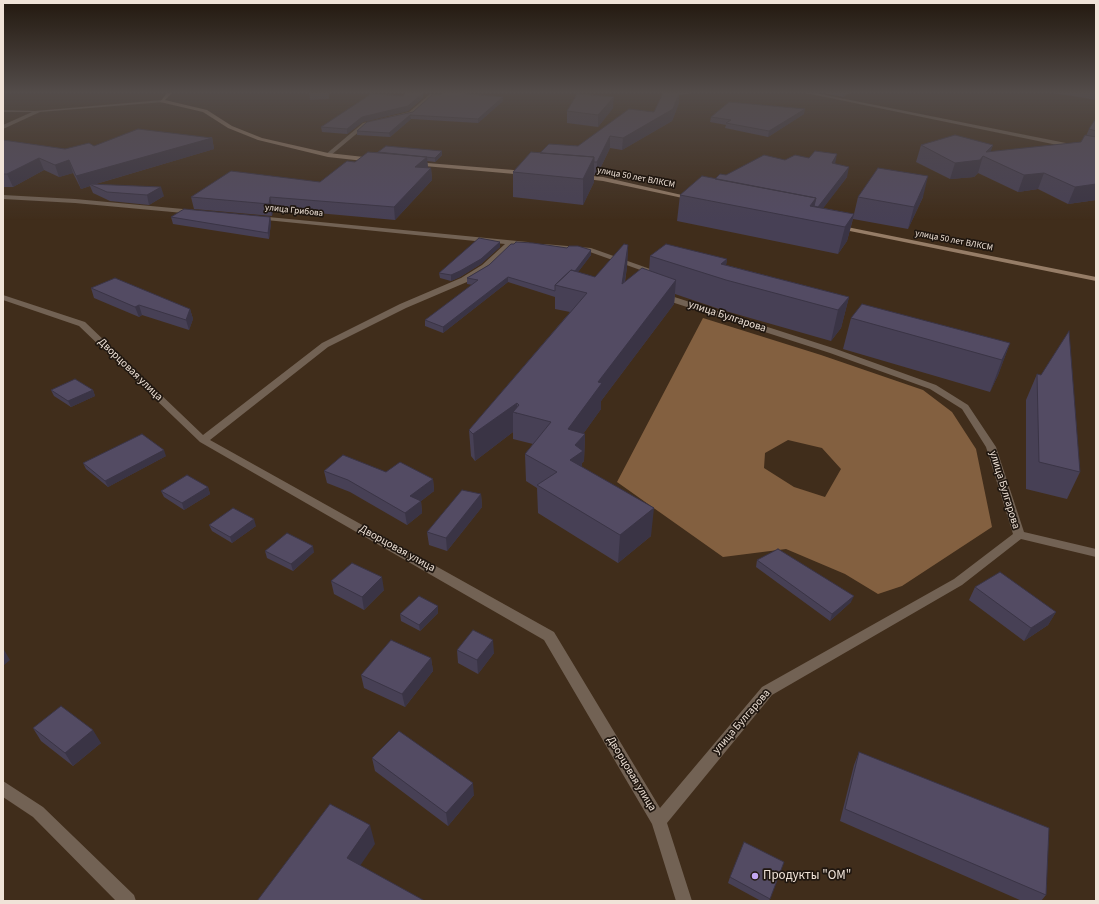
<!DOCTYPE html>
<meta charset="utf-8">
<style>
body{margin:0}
#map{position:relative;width:1099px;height:904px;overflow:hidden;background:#402d1b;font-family:"Source Sans 3",sans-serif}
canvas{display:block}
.frame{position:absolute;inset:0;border:4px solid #f0e3d8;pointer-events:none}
</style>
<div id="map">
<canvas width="1099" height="904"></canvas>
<div class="frame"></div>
</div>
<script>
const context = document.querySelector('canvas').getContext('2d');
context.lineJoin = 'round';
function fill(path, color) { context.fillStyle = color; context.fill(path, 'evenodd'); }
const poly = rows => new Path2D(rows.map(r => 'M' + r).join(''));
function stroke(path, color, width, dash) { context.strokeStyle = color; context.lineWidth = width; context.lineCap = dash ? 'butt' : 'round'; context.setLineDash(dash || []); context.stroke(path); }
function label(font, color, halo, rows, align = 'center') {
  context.font = font + ' "Source Sans 3",sans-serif'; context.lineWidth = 3.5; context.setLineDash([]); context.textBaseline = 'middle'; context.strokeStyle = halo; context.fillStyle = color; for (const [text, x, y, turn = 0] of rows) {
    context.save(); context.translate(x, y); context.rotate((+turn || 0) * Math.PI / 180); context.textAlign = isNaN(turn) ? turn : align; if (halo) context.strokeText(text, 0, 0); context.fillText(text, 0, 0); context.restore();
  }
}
fill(poly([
 [703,318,821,355,923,390,952,412,976,449,992,527,902,586,878,594,845,574,786,549,723,557,617,482],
 [788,440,822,448,841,469,825,497,794,487,764,468,765,453]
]), '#836040');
fill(poly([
 [806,93,815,93,1096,149,1096,153,806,93],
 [430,94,434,95,413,114,367,125,330,156,325,155,363,123,409,112,430,94],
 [162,100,164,102,40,112,3,129,3,125,32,112,3,112,3,110,35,111,162,100],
 [3,195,75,199,194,210,197,212,194,214,75,203,3,199,3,195],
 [258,216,528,242,531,244,528,246,513,245,488,269,467,282,406,308,328,347,210,440,554,632,660,808,762,687,954,579,1013,534,986,447,962,409,930,389,830,353,659,298,659,294,665,294,836,349,936,385,968,405,996,447,1024,532,1096,549,1096,557,1021,539,962,585,772,695,667,823,692,901,676,901,652,824,544,640,200,442,79,326,3,300,3,295,85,322,203,435,322,343,400,304,461,278,482,265,505,244,256,219,255,218,258,216],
 [544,244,591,248,653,270,646,272,590,252,542,247,541,246,544,244],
 [3,781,43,807,134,895,136,901,116,901,33,817,3,797,3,781]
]), '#726254');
fill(poly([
 [167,93,172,93,165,100,207,110,232,126,262,138,328,153,373,158,376,160,373,162,328,157,258,140,228,128,203,112,160,102,167,93],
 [415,162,526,171,529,173,526,175,413,165,413,163,415,162],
 [580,175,603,177,695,198,692,200,603,181,578,178,577,177,580,175],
 [837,225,1096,277,1096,281,835,228,835,226,837,225]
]), '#967d67');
fill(poly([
 [309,93,329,93,329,99,310,100],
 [824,93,849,93,843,97],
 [1054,93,1096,93,1096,100],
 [679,95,679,103,672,121,622,150,610,148,597,175,594,175,594,182,583,205,513,197,513,172,540,153,578,146,654,112],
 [423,98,408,111,363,122,347,134,322,132,321,127],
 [503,101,478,123,411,119,390,137,357,135,357,131,367,122],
 [613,108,598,127,567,123,567,111],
 [804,114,768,137,725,128,726,125,710,122,711,117],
 [1096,118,1096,200,1068,204,1038,189,1018,192,978,173,974,177,950,179,916,162,921,145,993,145,990,152,1081,142,1086,136,1089,129],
 [212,137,214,149,96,184,164,196,149,205,110,201,93,193,90,186,81,189,73,173,59,177,44,170,13,187,3,187,3,140,65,149,94,146],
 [377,152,442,155,435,162,427,161,428,168,431,168,432,180,395,220,273,209,272,216,194,209,191,197,320,182],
 [785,160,835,164,847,177,823,208,854,214,858,197,923,197,908,229,853,219,847,241,838,254,677,221,680,195,715,179,726,175],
 [171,217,270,217,271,223,269,239,173,224],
 [500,242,500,247,481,264,460,277,451,281,440,278,439,273],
 [514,244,591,255,578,272,595,277,628,245,627,267,625,282,649,271,650,256,727,259,726,265,849,297,841,328,831,341,722,310,675,294,674,304,601,401,601,409,583,434,585,434,584,461,582,463,582,467,651,536,618,563,538,513,537,488,526,481,525,454,533,444,513,439,513,432,475,461,471,456,469,430,570,312,555,309,555,297,508,282,443,333,425,326,425,320,473,285,467,284,467,278,489,265],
 [91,288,190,309,193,319,189,330,142,315,139,317,94,298],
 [851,318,1010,343,998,375,990,392,843,349],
 [1037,374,1080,472,1067,499,1026,489,1026,400],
 [51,390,93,390,95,396,71,407,54,396],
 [166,456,108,487,86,469,83,463],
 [324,471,386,472,433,479,434,491,421,501,422,513,407,525,350,492,327,483],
 [208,487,210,494,184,510,164,497,161,491],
 [481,494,482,507,447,551,429,545,427,532],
 [209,525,256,526,232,543,212,531],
 [265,551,314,552,293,571,267,558],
 [757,560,851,602,830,621,756,567],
 [331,581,384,590,364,610,334,594],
 [975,587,1056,612,1048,625,1024,641,969,600],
 [438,613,420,631,401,621,400,614],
 [457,650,494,653,478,674,458,663],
 [431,658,433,671,405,707,364,688,361,675],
 [33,728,101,743,73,766,41,741],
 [859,752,1046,895,1041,901,1022,901,840,821,854,765],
 [372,758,474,795,448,826,375,771],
 [784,862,769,901,761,901,728,883,730,877]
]), '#474055');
fill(poly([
 [423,93,423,98,408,111,363,122,347,134,347,129,362,117],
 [665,93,691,93,679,95,679,103,672,121,622,150,623,138,678,95],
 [843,93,849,93,843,97],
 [503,97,503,101,478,123,478,119],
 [614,97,613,108,598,127,598,115],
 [805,109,804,114,768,137,769,131],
 [410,115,411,119,390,137,389,133],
 [610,136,610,148,597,175,597,162],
 [212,138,214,149,92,185,89,184,90,186,81,189,76,176],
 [993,145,988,159,986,152],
 [442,151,442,155,435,162,435,158],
 [837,154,835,164,830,172,832,163],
 [983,156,978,173,974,177,950,179,955,163],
 [427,157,428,168,415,167],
 [594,157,594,182,583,205,583,179],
 [39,158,44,170,13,187,7,174],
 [69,160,73,173,59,177,55,165],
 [849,167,847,177,815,219,817,208],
 [431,168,432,180,395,220,394,207],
 [1044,173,1038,189,1018,192,1024,175],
 [928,176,923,197,908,229,914,207],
 [1096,184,1096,200,1068,204,1075,187],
 [161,187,164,196,149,205,147,195],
 [270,197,273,209,272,216,269,204],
 [816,198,812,220,810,206],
 [854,214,847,241,838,254,845,227],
 [270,217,271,223,269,239,268,233],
 [500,242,500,247,481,264,460,277,451,281,451,275],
 [628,245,627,267,620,307,622,284],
 [591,250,591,255,566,288,562,287],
 [727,259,724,280,721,264],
 [508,277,508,282,443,333,443,327],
 [676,280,674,304,601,401,601,409,576,444,585,434,584,461,582,463,582,478,570,460,568,429,598,382],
 [849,297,841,328,831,341,838,310],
 [139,305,142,315,139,317,135,307],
 [190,309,193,319,189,330,186,320],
 [1010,343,998,375,990,392,1002,360],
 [93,390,95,396,71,407,68,401],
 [517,403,517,414,513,412,513,432,475,461,473,434],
 [164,450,166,456,108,487,105,481],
 [433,479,434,491,412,508,410,496],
 [208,487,210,494,184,510,182,503],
 [481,494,482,507,447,551,446,538],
 [421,501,422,513,407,525,405,513],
 [654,508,651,536,618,563,620,535],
 [254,519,256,526,232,543,230,537],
 [313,546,314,552,293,571,291,564],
 [382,577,384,590,364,610,362,597],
 [854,596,851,602,830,621,832,614],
 [438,606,438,613,420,631,419,625],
 [1056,612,1048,625,1024,641,1031,628],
 [493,640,494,653,478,674,477,660],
 [3,648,10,660,3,666],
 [431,658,433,671,405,707,402,694],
 [93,730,101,743,73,766,65,753],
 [473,783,474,795,448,826,446,813],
 [370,825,375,844,353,876,347,858]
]), '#3a3445');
const building = poly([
 [406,93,423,93,408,106,362,117,347,129,321,127,371,94,403,96,406,93],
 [443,93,454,93,503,97,478,119,410,115,389,133,357,131,367,122,413,112,432,95,440,95,443,93],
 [663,93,679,93,673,109,623,138,610,136,597,162,594,162,594,157,540,153,549,144,578,146,629,109,654,112,663,93],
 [577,94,614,97,598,115,567,111,577,94],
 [729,102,805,109,769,131,726,123,731,120,711,117,729,102],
 [1096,118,1096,131,1089,129,1096,118],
 [138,129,212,138,76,176,69,160,55,165,39,158,7,174,3,174,3,140,65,149,89,143,94,146,138,129],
 [955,135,993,145,986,152,1081,142,1085,135,1096,137,1096,184,1075,187,1044,173,1024,175,983,156,980,160,955,163,921,145,955,135],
 [386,146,442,151,435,158,378,152,386,146],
 [815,151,837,154,832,163,849,167,818,207,814,206,816,198,715,179,720,174,726,175,764,155,785,160,795,155,809,158,815,151],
 [368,152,427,157,415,167,431,168,394,207,270,197,269,204,191,197,231,171,320,182,347,161,355,162,368,152],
 [531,152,594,157,583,179,513,172,531,152],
 [878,168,928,176,914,207,858,197,878,168],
 [702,176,816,198,810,206,854,214,845,227,680,195,702,176],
 [89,184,161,187,147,195,107,192,89,184],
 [184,209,270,217,268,233,171,217,184,209],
 [479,238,500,242,481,259,460,271,451,275,439,273,479,238],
 [516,242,533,243,567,248,569,246,578,246,591,250,575,271,571,270,555,285,555,291,508,277,443,327,425,320,478,280,467,278,489,265,511,244,514,244,516,242],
 [624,244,628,245,622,284,642,268,676,280,598,382,602,383,568,429,585,434,575,445,583,451,570,460,654,508,620,535,537,485,557,472,525,454,551,422,513,412,519,405,517,403,473,434,469,430,587,293,555,285,571,270,595,277,624,244],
 [666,244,727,259,721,264,849,297,838,310,726,280,650,256,666,244],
 [115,278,190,309,186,320,139,305,135,307,91,288,115,278],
 [862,304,1010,343,1002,360,851,318,862,304],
 [1069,331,1080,472,1039,462,1037,374,1041,375,1069,331],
 [75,379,93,390,68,401,51,390,75,379],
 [142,434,164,450,105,481,83,463,142,434],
 [343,455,386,472,400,462,433,479,410,496,421,501,405,513,348,480,324,471,343,455],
 [187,475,208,487,182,503,161,491,187,475],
 [462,490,481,494,446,538,427,532,462,490],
 [233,508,254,519,230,537,209,525,233,508],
 [287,533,313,546,291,564,265,551,287,533],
 [778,549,854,596,832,614,757,560,778,549],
 [352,563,382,577,362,597,331,581,352,563],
 [1000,572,1056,612,1031,628,975,587,1000,572],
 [419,596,438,606,419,625,400,614,419,596],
 [473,630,493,640,477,660,457,650,473,630],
 [391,640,431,658,402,694,361,675,391,640],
 [61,706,93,730,65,753,33,728,61,706],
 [399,731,473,783,446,813,372,758,399,731],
 [859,752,1049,828,1046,895,845,809,859,752],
 [330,804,370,825,347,858,425,901,257,901,330,804],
 [744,842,784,862,770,899,730,877,744,842]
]);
fill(building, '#534b63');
stroke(building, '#3a3445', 1);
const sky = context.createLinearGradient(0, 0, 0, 220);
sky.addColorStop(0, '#23190f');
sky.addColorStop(0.42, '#534c4a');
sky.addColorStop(1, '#534c4a00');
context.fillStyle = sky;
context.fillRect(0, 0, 1099, 220);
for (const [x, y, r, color] of [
 [755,876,4,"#c3a7f2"]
]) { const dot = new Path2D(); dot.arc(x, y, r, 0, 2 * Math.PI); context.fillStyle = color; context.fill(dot); stroke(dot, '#201710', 1.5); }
label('9px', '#f0e3d8', '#201710', [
 ["улица 50 лет ВЛКСМ",636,178,11],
 ["улица Грибова",294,211,6],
 ["улица 50 лет ВЛКСМ",954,241,11]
]);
label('11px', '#f0e3d8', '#201710', [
 ["улица Булгарова",727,317,18],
 ["Дворцовая улица",130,370,44],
 ["улица Булгарова",1004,490,73],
 ["Дворцовая улица",397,549,29],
 ["улица Булгарова",742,722,-49],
 ["Дворцовая улица",631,774,59]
]);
label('13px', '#f0e3d8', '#201710', [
 ["Продукты \"ОМ\"",763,876]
], 'left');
</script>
